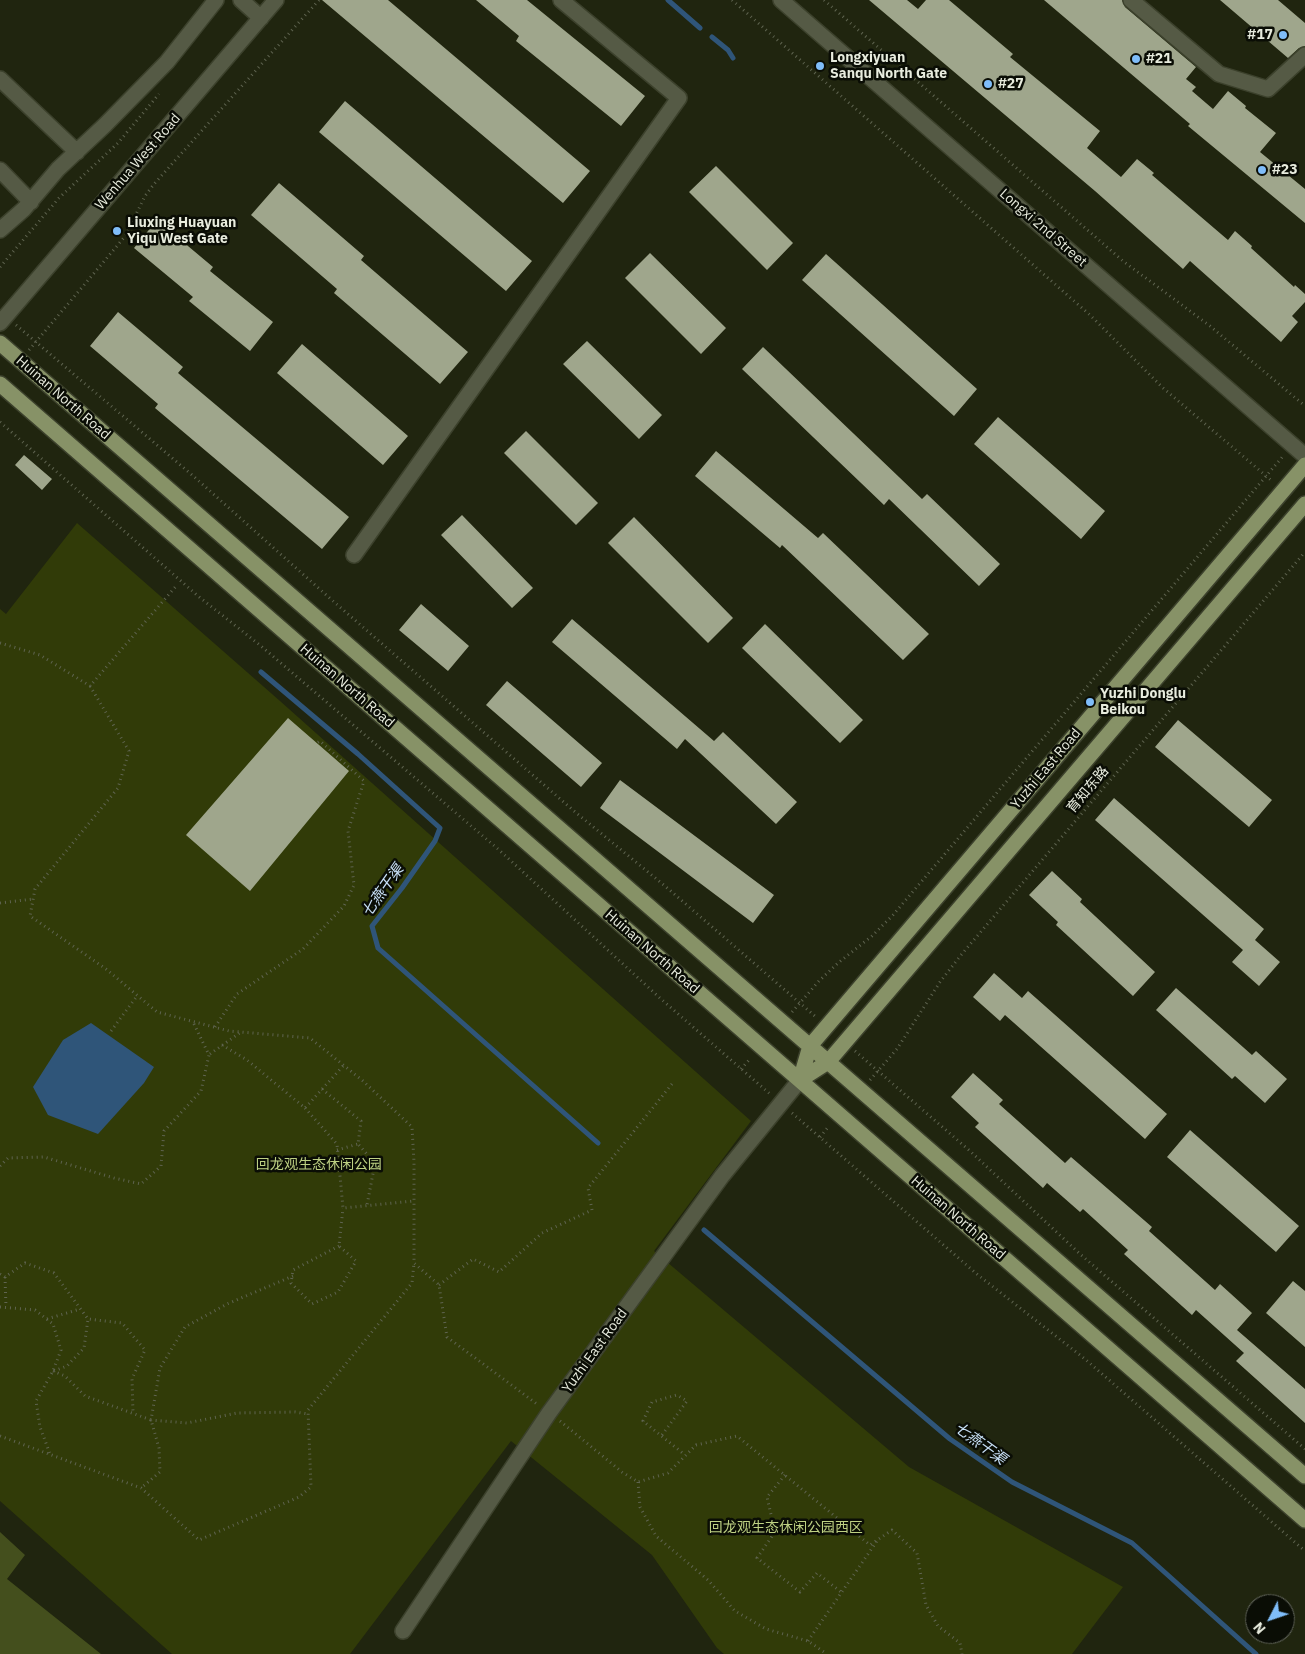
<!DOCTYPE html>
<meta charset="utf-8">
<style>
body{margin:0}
#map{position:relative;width:1305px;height:1654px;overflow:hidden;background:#20250f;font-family:"IBM Plex Sans",sans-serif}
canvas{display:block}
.north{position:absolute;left:1245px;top:1594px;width:50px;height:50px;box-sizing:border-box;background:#0a0d05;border:1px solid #63665c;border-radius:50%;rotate:229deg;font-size:14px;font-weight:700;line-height:20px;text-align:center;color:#e8ecde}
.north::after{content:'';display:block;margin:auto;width:18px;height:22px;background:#7fbdf9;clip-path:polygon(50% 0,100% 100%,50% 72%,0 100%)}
</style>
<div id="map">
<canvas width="1305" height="1654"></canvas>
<div class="north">N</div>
</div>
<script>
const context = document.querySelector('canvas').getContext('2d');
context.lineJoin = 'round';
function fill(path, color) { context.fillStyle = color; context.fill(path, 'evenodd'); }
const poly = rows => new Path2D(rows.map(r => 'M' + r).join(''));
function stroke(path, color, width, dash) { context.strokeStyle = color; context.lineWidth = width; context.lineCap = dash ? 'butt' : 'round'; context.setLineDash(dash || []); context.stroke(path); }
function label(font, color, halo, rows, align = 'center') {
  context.font = font + ' "IBM Plex Sans","Noto Sans SC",sans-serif'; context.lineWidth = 5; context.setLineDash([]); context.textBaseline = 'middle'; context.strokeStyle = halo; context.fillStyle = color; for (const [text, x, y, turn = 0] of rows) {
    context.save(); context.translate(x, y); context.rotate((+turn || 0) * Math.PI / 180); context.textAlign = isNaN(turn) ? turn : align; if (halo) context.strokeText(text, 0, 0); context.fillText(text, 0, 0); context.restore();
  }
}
fill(poly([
 [77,523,280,701,751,1121,654,1251,909,1467,1123,1587,1072,1654,724,1654,717,1648,652,1555,511,1441,350,1654,172,1654,0,1501,0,609,6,614]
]), '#313b08');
fill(poly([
 [0,1532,25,1555,7,1579,101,1654,0,1654]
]), '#444f1d');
fill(poly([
 [91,1023,154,1067,144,1083,98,1134,48,1115,33,1087,63,1040]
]), '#2f5579');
stroke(poly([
 [668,0,700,28],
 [712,37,728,50,733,58],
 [261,672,358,754,440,828,435,841,402,888,372,926,378,948,598,1143],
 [704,1230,950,1439,1012,1482,1132,1543,1256,1654]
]), '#2f5579', 5);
fill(poly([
 [322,0,388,0,590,171,563,203],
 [476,0,527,0,645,96,621,126,516,41,519,36],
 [869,0,907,0,918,9,926,0,949,0,1013,54,1010,57,1100,131,1087,148,1121,177,1137,159,1154,173,1152,175,1228,240,1235,231,1252,246,1251,248,1294,287,1295,285,1305,294,1305,302,1292,316,1298,322,1281,342,1190,261,1183,269,1095,191],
 [1044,0,1122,0,1125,7,1196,67,1186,79,1196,87,1192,91,1213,109,1228,91,1246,106,1245,108,1276,133,1260,152,1305,189,1305,223,1188,126,1190,124],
 [1220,0,1278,0,1305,23,1305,46,1299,48,1288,58],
 [345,101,532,261,506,291,319,132],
 [716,166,793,243,767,270,689,192],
 [279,183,364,256,361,260,468,352,440,384,334,293,337,289,251,215],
 [157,220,213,267,210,271,273,322,250,351,189,301,193,297,134,248],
 [650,253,726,328,701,354,625,278],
 [826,254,977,389,954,416,802,280],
 [118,312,183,367,178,373,349,517,322,549,155,408,158,404,90,346],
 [587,341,662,415,639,439,563,364],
 [302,344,408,436,383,465,277,373],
 [763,347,922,499,927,494,1000,564,979,586,889,499,884,505,742,369],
 [998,417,1105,511,1081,539,974,444],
 [526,431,598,503,576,525,504,453],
 [716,451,818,538,823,533,929,634,903,660,782,545,780,548,695,476],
 [24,455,52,479,42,490,15,465],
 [462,515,533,588,512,608,441,535],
 [634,517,733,618,708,643,608,543],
 [421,604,469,646,448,671,399,630],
 [572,619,714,741,723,732,797,802,776,824,685,739,677,749,552,642],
 [765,624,863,720,840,743,742,648],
 [507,681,602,763,581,787,486,705],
 [288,718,349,771,250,891,186,835],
 [1178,720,1272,800,1249,827,1155,747],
 [620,780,774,895,753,923,600,808],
 [1114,798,1264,929,1255,940,1280,962,1259,986,1232,962,1243,950,1095,820],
 [1052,871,1082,899,1080,902,1155,972,1133,996,1056,925,1058,922,1029,895],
 [994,973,1022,998,1028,991,1167,1114,1145,1139,1005,1015,1000,1021,973,997],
 [1176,988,1252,1055,1256,1051,1287,1079,1265,1103,1235,1076,1232,1079,1156,1010],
 [973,1073,1003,1100,999,1104,1065,1163,1071,1157,1152,1227,1149,1231,1215,1290,1220,1284,1252,1313,1237,1330,1305,1389,1305,1423,1236,1361,1244,1353,1196,1310,1192,1315,1124,1254,1128,1250,1083,1209,1080,1212,1047,1183,1043,1188,975,1127,979,1123,951,1097],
 [1190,1130,1299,1226,1276,1252,1167,1157],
 [1293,1281,1305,1291,1305,1347,1266,1313]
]), '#9fa68c');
const minor = poly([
 [241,0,261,18],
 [781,0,1305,456],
 [1131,0,1219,74,1268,89,1305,55],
 [0,79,77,152],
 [0,170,31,202],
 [0,230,24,209,58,169,105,125,167,62,216,0],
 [0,323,276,0],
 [354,555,679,98,561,0],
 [403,1631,549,1413,722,1176,800,1080]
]);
const major = poly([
 [0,343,1305,1476],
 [0,384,1305,1520],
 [800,1080,810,1046,1305,465],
 [800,1080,828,1062,1305,504]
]);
stroke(minor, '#3c412c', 18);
stroke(major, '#3c412c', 18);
stroke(poly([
 [732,0,1090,315,1162,387,1272,481],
 [824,0,1123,261,1210,326,1305,406],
 [0,267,59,198,118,143,159,94],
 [16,325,191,474,333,601,574,811,665,886,816,1017],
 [29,350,117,246,126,235,145,196,154,184,319,0],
 [0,422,198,596,261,646,498,849,661,999,770,1094],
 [0,643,40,655,90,686,177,585],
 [90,686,129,751,118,788,35,889,30,916,106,969,157,1012,229,1031,310,1038,363,1081,412,1127,414,1162,414,1263,439,1285,447,1337,537,1404],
 [0,903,33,899],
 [792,1012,819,981,838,963,872,936,893,915,1284,455],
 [215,1027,237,994,303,949,344,906,354,885,348,831,364,781,320,741,317,743],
 [111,1031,137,996],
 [222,1045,247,1060,305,1108,344,1065],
 [855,1051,970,1151,1080,1254,1305,1449],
 [210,1054,241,1032],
 [741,1069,751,1058],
 [870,1080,897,1049,940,982,961,955,1305,552],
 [322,1089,361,1121,358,1144,375,1163,367,1205],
 [305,1108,337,1144,343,1208,414,1201],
 [792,1113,978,1275,1085,1359,1305,1551],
 [820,1137,829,1126],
 [337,1150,358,1144],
 [0,1166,8,1158,44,1157,114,1178,141,1184,161,1166,164,1131,201,1091,209,1055,193,1022],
 [339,1246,293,1270,291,1283,312,1304,338,1292,356,1261,339,1246,343,1208],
 [0,1274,5,1277,25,1263,54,1273,88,1319,122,1323,145,1350,132,1379,133,1413],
 [293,1276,227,1304,185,1327,160,1368,151,1420,187,1423,237,1413,295,1412,308,1414],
 [5,1277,6,1307],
 [439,1285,473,1259,499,1272,542,1233,592,1210,588,1188,672,1084],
 [0,1307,35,1310,53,1324,61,1350,53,1371,36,1401,40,1427,50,1454],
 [47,1319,80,1309],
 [53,1371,65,1376,85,1396,151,1420,159,1448,160,1472,141,1488],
 [54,1371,67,1366,84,1348,88,1319],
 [560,1421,622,1472,638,1482,668,1473,696,1445,737,1436,870,1545,892,1530,917,1553,926,1605,938,1626,960,1643,962,1654],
 [662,1435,687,1401,677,1395,652,1402,643,1421,685,1455],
 [0,1436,141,1488,199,1540,299,1497,311,1487,308,1410,412,1283,414,1263],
 [785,1475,767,1497,775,1532,757,1558,800,1592,817,1573,841,1592],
 [638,1482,640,1507,656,1536,708,1580,735,1611,766,1629,808,1641,827,1654],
 [808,1641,877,1541]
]), '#5f6450', 3, [1, 4]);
stroke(minor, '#555a45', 15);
stroke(major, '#879267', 15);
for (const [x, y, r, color] of [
 [1283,35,5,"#7fbdf9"],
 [1136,59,5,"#7fbdf9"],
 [820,66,5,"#7fbdf9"],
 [988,84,5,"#7fbdf9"],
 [1262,170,5,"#7fbdf9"],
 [117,231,5,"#7fbdf9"],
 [1090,702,5,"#7fbdf9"]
]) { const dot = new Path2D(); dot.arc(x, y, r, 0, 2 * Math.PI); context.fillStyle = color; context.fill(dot); stroke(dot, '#0a0d05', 2); }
label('bold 14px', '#e8ecde', '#0a0d05', [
 ["#17",1273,35,"right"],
 ["Longxiyuan",830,58],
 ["Sanqu North Gate",830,74],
 ["#21",1146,59],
 ["#27",998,84],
 ["#23",1272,170],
 ["Liuxing Huayuan",127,223],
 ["Yiqu West Gate",127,239],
 ["Yuzhi Donglu",1100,694],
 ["Beikou",1100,710]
], 'left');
label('14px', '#e8ecde', '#0a0d05', [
 ["Wenhua West Road",138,162,-49],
 ["Longxi 2nd Street",1043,228,41],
 ["Huinan North Road",63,398,41],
 ["Huinan North Road",347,686,41],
 ["Yuzhi East Road",1046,769,-50],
 ["育知东路",1088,790,-50],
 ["Huinan North Road",652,952,41],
 ["Huinan North Road",958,1218,41],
 ["Yuzhi East Road",595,1351,-54]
]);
label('14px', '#bed183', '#0a0d05', [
 ["回龙观生态休闲公园",319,1165],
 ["回龙观生态休闲公园西区",786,1528]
]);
label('italic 15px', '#c8e0f7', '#0a0d05', [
 ["七燕干渠",383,891,-55],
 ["七燕干渠",980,1444,36]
]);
</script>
